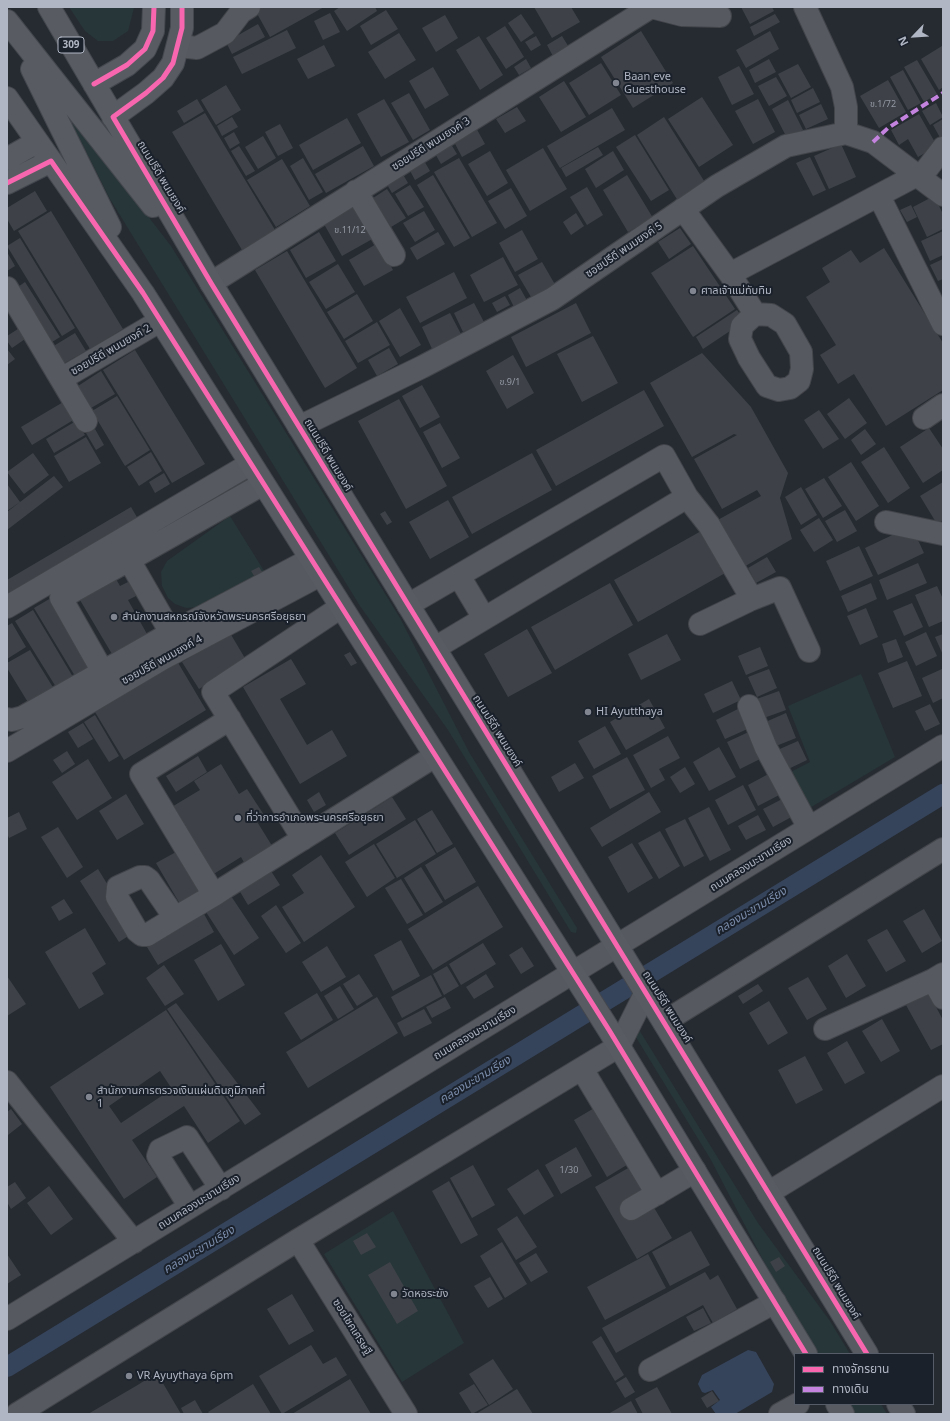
<!DOCTYPE html>
<meta charset="utf-8">
<style>
body{margin:0}
#map{position:relative;width:950px;height:1421px;overflow:hidden;background:#262b32;font-family:"Noto Sans","Noto Sans Thai",sans-serif}
canvas{display:block}
.frame{position:absolute;inset:0;border:8px solid #b0b6c3;pointer-events:none}
.legend{position:absolute;left:794px;top:1353px;width:140px;height:52px;box-sizing:border-box;background:#1b212b;border:1px solid #575d68;margin:0;padding:5px 7px;list-style:none;font-size:12px;color:#b0b6c3}
.legend li{display:flex;align-items:center;gap:8px;height:20px}
.legend b{width:20px;border:1px solid #575d68}
.north{position:absolute;left:894px;top:16px;width:40px;height:40px;-webkit-text-stroke:3px #1b212b;paint-order:stroke;rotate:245deg;font-size:11px;font-weight:700;line-height:16px;text-align:center;color:#b0b6c3}
.north::after{content:'';display:block;margin:auto;width:14px;height:18px;background:#b0b6c3;clip-path:polygon(50% 0,100% 100%,50% 72%,0 100%)}
</style>
<div id="map">
<canvas width="950" height="1421"></canvas>
<div class="frame"></div>
<ul class="legend">
<li><b style="height:5px;background:#f766af"></b>ทางจักรยาน</li>
<li><b style="height:5px;background:#c483df"></b>ทางเดิน</li>
</ul>
<div class="north">N</div>
</div>
<script>
const context = document.querySelector('canvas').getContext('2d');
context.lineJoin = 'round';
function fill(path, color) { context.fillStyle = color; context.fill(path, 'evenodd'); }
const poly = rows => new Path2D(rows.map(r => 'M' + r).join(''));
function stroke(path, color, width, dash) { context.strokeStyle = color; context.lineWidth = width; context.lineCap = dash ? 'butt' : 'round'; context.setLineDash(dash || []); context.stroke(path); }
function label(font, color, halo, rows, align = 'center') {
  context.font = font + ' "Noto Sans","Noto Sans Thai",sans-serif'; context.lineWidth = 4; context.setLineDash([]); context.textBaseline = 'middle'; context.strokeStyle = halo; context.fillStyle = color; for (const [text, x, y, turn = 0] of rows) {
    context.save(); context.translate(x, y); context.rotate((+turn || 0) * Math.PI / 180); context.textAlign = isNaN(turn) ? turn : align; if (halo) context.strokeText(text, 0, 0); context.fillText(text, 0, 0); context.restore();
  }
}
fill(poly([
 [69,7,134,7,134,8,128,31,113,41,98,41,85,31],
 [75,122,171,246,400,618,469,752,577,928,576,933,571,932,448,730,360,606,110,199,72,124],
 [230,516,266,574,198,607,186,608,175,604,168,598,162,586,161,572,167,561],
 [861,674,895,757,803,812,785,775,810,762,788,706],
 [638,1028,758,1223,830,1321,850,1354,818,1354,777,1287,711,1160,634,1034],
 [393,1211,464,1343,402,1382,324,1254],
 [849,1404,881,1404,887,1414,855,1414]
]), '#273638');
fill(poly([
 [748,1350,756,1352,774,1384,772,1392,735,1414,716,1414,711,1407,720,1400,713,1390,705,1393,702,1392,698,1384,702,1375]
]), '#36445b');
stroke(poly([
 [7,1367,943,794]
]), '#36445b', 20);
fill(poly([
 [255,7,324,7,270,37,254,8],
 [340,7,375,7,377,11,347,31,334,11],
 [534,7,571,7,580,22,552,38],
 [741,7,772,7,774,11,750,24],
 [386,10,398,29,371,45,360,26],
 [330,13,340,32,323,40,314,21],
 [521,14,534,33,521,42,508,23],
 [775,14,780,22,754,36,750,27],
 [445,15,458,38,436,52,422,28],
 [258,24,265,37,232,54,226,42],
 [505,26,524,57,506,69,486,38],
 [287,30,296,48,242,74,233,57],
 [641,31,673,83,633,108,601,57],
 [770,31,779,49,746,68,736,50],
 [399,33,416,60,385,79,368,52],
 [479,36,503,75,480,90,456,50],
 [536,36,541,45,531,51,525,42],
 [562,36,570,49,554,58,547,45],
 [324,45,335,66,308,79,297,59],
 [942,46,943,87,939,90,921,59],
 [526,59,531,68,519,75,514,67],
 [769,59,776,72,755,83,749,70],
 [917,60,937,94,924,102,904,67],
 [601,63,621,95,589,115,569,83],
 [798,64,811,87,791,98,778,74],
 [739,66,754,94,732,105,718,77],
 [433,67,449,95,425,109,409,81],
 [903,70,921,103,908,110,890,77],
 [776,77,787,96,769,106,758,86],
 [888,80,906,112,879,128,860,96],
 [564,81,586,117,561,132,539,97],
 [226,85,241,110,216,125,201,100],
 [813,88,820,102,797,113,791,100],
 [409,93,430,130,413,140,391,103],
 [702,97,733,145,699,167,668,119],
 [197,99,204,111,184,123,177,111],
 [384,99,409,142,381,157,357,114],
 [758,99,775,132,753,144,735,111],
 [788,100,803,130,787,138,772,109],
 [936,103,943,117,930,125,922,111],
 [821,104,828,119,806,129,799,115],
 [517,107,526,121,505,133,496,119],
 [612,108,625,130,560,168,547,146],
 [205,113,275,230,242,250,172,132],
 [919,114,937,146,918,157,908,139,899,145,891,130],
 [232,117,238,127,222,136,217,126],
 [664,117,706,184,678,201,637,135],
 [347,118,361,143,313,170,299,145],
 [943,119,943,143,933,125],
 [280,124,293,148,278,156,265,132],
 [475,126,485,144,462,157,452,138],
 [234,132,240,143,230,149,224,138],
 [635,135,669,190,651,201,616,147],
 [263,136,276,158,258,169,245,147],
 [449,141,457,154,441,164,433,150],
 [841,144,856,177,829,189,814,156],
 [239,146,255,171,246,176,231,151],
 [363,146,374,166,326,193,315,174],
 [598,147,603,155,566,177,561,168],
 [543,148,567,189,530,211,506,170],
 [490,151,508,183,487,196,468,164],
 [613,151,624,170,596,188,585,169],
 [810,157,826,190,813,196,796,163],
 [303,158,323,192,309,200,290,166],
 [459,158,497,223,472,237,434,172],
 [282,159,310,206,276,227,247,180],
 [423,159,430,171,415,180,408,167],
 [401,171,408,183,392,193,385,181],
 [433,175,470,238,454,247,417,185],
 [627,175,653,218,628,232,603,190],
 [410,185,424,207,408,216,395,194],
 [587,187,603,215,587,225,570,197],
 [511,188,527,216,505,229,488,201],
 [387,189,406,218,391,227,373,198],
 [35,191,47,211,14,231,7,219,7,208],
 [934,196,943,214,943,229,927,237,913,207],
 [358,205,376,237,342,256,324,224],
 [911,205,917,217,907,222,900,210],
 [51,211,123,329,90,349,18,231],
 [424,211,435,230,415,242,403,223],
 [576,213,584,226,571,235,563,222],
 [680,228,691,244,669,259,658,242],
 [522,230,538,259,515,272,499,243],
 [943,231,943,255,930,261,921,241],
 [319,232,336,261,306,278,290,250],
 [438,232,445,244,417,260,410,248],
 [20,238,75,328,62,336,7,246],
 [378,243,393,270,364,286,349,260],
 [693,246,735,309,693,337,651,273],
 [884,248,943,343,943,390,886,426,854,374,838,384,820,355,836,345,806,297,830,282,822,268,851,250,860,263],
 [287,251,357,368,325,388,255,270],
 [7,252,15,266,7,271],
 [503,257,518,285,484,302,470,275],
 [943,259,943,279,938,281,930,265],
 [542,262,557,288,534,302,518,275],
 [338,264,355,292,326,309,309,282],
 [454,272,467,298,420,323,406,297],
 [25,282,60,337,49,344,15,289],
 [520,288,529,304,516,311,508,295],
 [357,294,373,321,344,339,327,312],
 [505,296,510,305,497,312,492,303],
 [474,303,484,322,463,332,454,313],
 [576,303,591,333,526,367,511,337],
 [400,308,421,345,400,357,379,321],
 [737,310,745,321,703,349,696,337],
 [450,313,462,336,433,351,422,327],
 [377,322,390,345,358,363,345,341],
 [21,327,28,337,12,348,7,341,7,336],
 [75,333,86,351,63,364,52,347],
 [593,336,618,383,582,402,557,354],
 [389,348,398,364,377,376,368,360],
 [7,349,15,359,7,365],
 [135,350,205,464,172,483,103,370],
 [702,353,751,407,788,473,780,498,792,539,742,568,716,521,761,496,757,490,722,509,694,459,737,435,734,434,692,457,650,383],
 [513,355,534,393,507,409,486,371],
 [101,371,115,394,91,408,78,386],
 [422,385,440,417,420,428,402,396],
 [644,390,664,426,556,486,536,450],
 [117,396,150,450,125,466,92,411],
 [849,398,867,423,845,439,827,414],
 [399,399,447,486,406,509,358,421],
 [65,401,75,419,32,445,21,427],
 [819,410,839,439,823,449,804,420],
 [76,421,85,435,54,453,46,439],
 [440,423,460,458,442,468,423,432],
 [929,428,943,449,943,470,923,483,900,447],
 [95,429,104,445,96,450,86,433],
 [865,429,876,444,861,455,851,440],
 [86,437,101,463,69,482,54,456],
 [884,447,910,488,888,503,861,462],
 [151,452,162,471,139,486,127,467],
 [33,453,49,475,24,494,7,472],
 [532,453,552,490,472,534,452,497],
 [851,462,879,506,856,521,828,477],
 [164,473,170,484,155,493,149,482],
 [54,476,63,487,7,530,7,512],
 [824,478,842,506,823,518,805,489],
 [943,482,943,520,937,524,920,496],
 [7,484,20,502,7,511],
 [801,487,817,515,801,525,785,497],
 [448,500,469,537,430,559,409,522],
 [131,507,138,519,7,597,7,580],
 [845,510,857,531,837,542,825,521],
 [385,511,392,522,387,525,380,514],
 [819,518,833,540,814,552,800,530],
 [703,530,727,572,638,622,614,580],
 [901,531,916,536,924,553,878,575,865,548],
 [859,546,873,576,840,591,826,561],
 [767,557,776,572,756,583,748,568],
 [918,563,927,583,887,600,879,580],
 [259,567,264,575,256,579,251,571],
 [116,579,120,586,130,581,138,595,128,600,147,634,112,654,80,600],
 [610,583,633,625,555,670,531,627],
 [871,583,877,599,848,612,841,596],
 [937,586,943,599,943,621,929,627,915,595],
 [51,598,92,666,75,676,34,608],
 [912,603,923,627,904,636,893,611],
 [866,608,878,637,860,645,847,616],
 [33,610,73,677,56,687,15,621],
 [12,623,26,647,7,659,7,626],
 [527,629,552,673,508,697,484,654],
 [926,632,937,656,916,666,905,642],
 [230,633,246,660,199,689,182,662],
 [667,634,681,660,641,680,628,654],
 [943,634,943,655,935,637],
 [896,639,903,657,888,663,882,644],
 [760,647,768,666,746,675,738,656],
 [30,650,54,689,29,704,7,668,7,663],
 [350,652,357,663,351,666,344,655],
 [291,659,306,684,280,699,307,745,332,730,347,756,300,784,243,687],
 [177,661,206,710,124,760,95,712],
 [907,661,922,696,893,708,878,673],
 [769,669,777,688,757,697,748,677],
 [942,669,943,698,933,703,922,678],
 [732,681,741,700,713,713,704,694],
 [779,691,786,710,761,719,754,700],
 [649,699,665,728,626,750,610,722],
 [930,704,940,724,925,731,915,711],
 [742,707,752,727,725,739,716,720],
 [786,713,796,738,771,748,761,724],
 [95,715,119,756,109,762,84,722],
 [83,723,93,739,78,748,68,732],
 [605,726,621,754,594,769,578,741],
 [753,730,766,756,740,769,727,742],
 [668,736,680,758,659,769,665,780,651,788,633,755],
 [798,741,807,760,782,772,773,752],
 [719,747,736,777,709,791,693,762],
 [67,751,75,764,62,773,53,760],
 [198,756,207,772,176,792,166,776],
 [627,757,645,790,610,809,592,776],
 [88,759,112,798,77,820,52,782],
 [575,763,584,778,559,792,551,777],
 [221,764,239,794,247,789,264,815,256,820,274,849,246,866,241,857,212,875,170,808,200,790,194,781],
 [685,767,695,784,680,793,670,777],
 [774,771,785,792,758,806,748,785],
 [743,785,756,810,728,825,715,800],
 [319,792,326,805,314,812,307,800],
 [649,792,661,812,602,847,590,828],
 [126,794,144,824,117,840,99,811],
 [788,796,797,814,773,827,763,809],
 [392,797,406,819,349,855,335,833],
 [709,807,731,850,710,861,688,818],
 [432,810,453,844,437,853,417,819],
 [19,812,27,829,9,838,7,833,7,818],
 [758,815,766,830,746,840,738,826],
 [685,819,704,856,684,867,665,829],
 [415,820,436,854,397,878,376,844],
 [58,827,83,867,67,878,41,837],
 [660,831,680,866,659,879,638,843],
 [632,843,653,878,628,893,608,857],
 [374,844,395,878,367,897,345,862],
 [455,847,476,882,445,900,425,865],
 [176,852,200,893,180,904,156,863],
 [321,855,355,907,304,942,282,907,304,893,292,875],
 [421,867,443,902,425,913,404,878],
 [98,869,136,931,119,942,80,881],
 [271,871,280,885,248,905,239,890],
 [401,879,423,915,407,924,385,888],
 [478,886,503,927,433,970,408,929],
 [231,896,259,938,234,955,206,912],
 [64,899,73,913,59,921,51,907],
 [276,905,301,943,286,953,261,916],
 [924,909,942,941,922,953,903,921],
 [204,914,214,932,158,965,147,947],
 [85,928,106,964,92,973,104,994,79,1009,45,952],
 [887,929,906,961,886,972,867,940],
 [401,940,420,976,393,991,374,955],
 [483,943,496,964,461,985,449,964],
 [221,944,245,985,218,1001,194,960],
 [327,946,346,977,321,992,302,962],
 [522,947,534,966,521,974,509,955],
 [847,954,866,986,846,998,828,966],
 [164,965,184,994,165,1006,146,978],
 [447,966,459,986,444,995,433,974],
 [359,974,373,996,357,1006,343,984],
 [486,974,494,987,474,999,466,987],
 [431,975,442,996,402,1018,391,997],
 [7,976,26,1004,7,1016],
 [808,977,827,1009,807,1020,788,988],
 [758,984,763,991,743,1004,738,996],
 [340,986,354,1009,338,1019,324,996],
 [928,992,943,1020,943,1044,931,1050,906,1005],
 [317,993,333,1020,301,1040,284,1013],
 [377,997,398,1033,308,1088,286,1052],
 [445,997,451,1008,432,1018,426,1007],
 [769,1001,788,1033,768,1045,749,1013],
 [176,1003,261,1114,245,1125,167,1009],
 [424,1009,432,1023,404,1037,397,1023],
 [166,1010,240,1121,208,1143,184,1106,132,1140,157,1177,124,1199,50,1087],
 [160,1071,172,1089,121,1123,109,1106],
 [882,1019,900,1051,881,1062,862,1031],
 [847,1041,865,1073,845,1084,827,1053],
 [805,1056,823,1090,796,1104,778,1070],
 [596,1107,630,1163,607,1177,574,1120],
 [11,1109,22,1124,8,1135,7,1112],
 [576,1147,592,1176,561,1194,545,1165],
 [473,1165,495,1205,472,1218,450,1178],
 [630,1167,672,1238,637,1259,595,1187],
 [538,1169,554,1196,524,1215,507,1189],
 [449,1181,478,1235,461,1244,432,1191],
 [15,1182,26,1198,11,1209,7,1202,7,1187],
 [49,1186,73,1219,51,1235,27,1203],
 [517,1216,537,1247,516,1260,497,1229],
 [691,1231,710,1265,670,1286,652,1252],
 [367,1233,376,1247,361,1255,353,1241],
 [502,1242,527,1284,505,1298,480,1256],
 [536,1253,548,1272,531,1282,519,1263],
 [7,1254,21,1275,7,1284],
 [648,1254,666,1288,605,1320,587,1287],
 [779,1257,785,1266,776,1272,770,1262],
 [390,1262,418,1311,397,1324,368,1275],
 [705,1272,710,1280,718,1275,737,1309,713,1323,703,1305,616,1353,602,1328],
 [490,1277,503,1299,488,1308,474,1286],
 [292,1294,314,1331,289,1345,267,1309],
 [703,1308,711,1323,694,1331,686,1317],
 [601,1336,624,1375,615,1381,592,1342],
 [311,1345,323,1364,336,1357,347,1375,282,1414,259,1376],
 [493,1359,513,1389,489,1405,469,1374],
 [157,1373,181,1414,88,1414,136,1386],
 [626,1377,635,1392,625,1398,616,1383],
 [350,1379,371,1414,292,1414],
 [253,1384,271,1414,210,1414,208,1412],
 [474,1384,488,1405,472,1414,459,1393],
 [657,1387,672,1414,643,1414,635,1399],
 [517,1389,533,1414,476,1414],
 [712,1391,719,1401,707,1408,701,1398],
 [195,1400,203,1414,184,1414,181,1408],
 [631,1401,638,1414,608,1414]
]), '#3e4248');
const minor = poly([
 [651,7,682,15,720,16],
 [805,7,842,87,846,107,846,133],
 [179,46,197,48,225,33,241,12,249,7],
 [920,178,943,148],
 [356,191,394,255],
 [879,196,943,324],
 [683,209,730,274,917,175],
 [730,274,755,314,742,326,740,339,749,358,767,386,779,390,790,388,799,381,802,369,801,352,785,324,771,315,755,314],
 [211,283,651,7],
 [7,288,86,421],
 [61,379,160,321],
 [924,418,943,405],
 [299,427,422,367,552,299,717,186,786,146,846,133,873,142,943,195],
 [263,484,129,560,171,633,311,559],
 [687,497,709,525,752,599],
 [886,522,943,534],
 [459,576,484,618],
 [408,605,664,456,687,497,435,648],
 [7,607,250,464],
 [700,624,752,599,780,588,809,651],
 [103,672,61,598,129,560],
 [749,706,766,748,809,828],
 [7,719,12,720,23,717,171,633],
 [7,751,162,659,320,575],
 [303,839,213,692,341,607],
 [214,895,141,774,230,719],
 [175,918,149,880,145,877,140,877,118,887,117,897,137,931,142,935,147,935,175,918,214,895,226,887,435,756],
 [943,974,933,980,943,998],
 [664,1022,943,849],
 [825,1029,933,980],
 [582,1069,657,1194],
 [7,1082,134,1242],
 [768,1193,943,1086],
 [190,1207,158,1156,160,1150,187,1137,221,1189],
 [631,1209,695,1171],
 [298,1240,406,1414],
 [7,1319,943,746],
 [650,1370,775,1302],
 [17,1414,298,1240,619,1046,646,992],
 [780,1414,798,1404]
]);
const major = poly([
 [49,7,211,283,867,1354],
 [7,21,153,206],
 [32,69,110,227],
 [94,84,127,65,145,49,153,31,154,7],
 [7,98,143,293,609,1030,806,1354],
 [113,117,146,93,163,78,173,63,182,28,182,7],
 [7,159,37,142],
 [7,183,51,161],
 [837,1404,843,1414],
 [898,1404,904,1414]
]);
stroke(minor, '#42454a', 24);
stroke(major, '#44474e', 24);
stroke(minor, '#565960', 22);
stroke(major, '#585c62', 22);
stroke(poly([
 [873,142,888,128,943,93]
]), '#c483df', 4, [8, 4]);
stroke(poly([
 [182,7,182,28,173,63,163,78,146,93,113,117,211,283,867,1354],
 [94,84,127,65,145,49,153,31,154,7],
 [7,183,51,161,143,293,609,1030,806,1354]
]), '#f766af', 5);
for (const [x, y, r, color] of [
 [616,83,4,"#808590"],
 [693,291,4,"#808590"],
 [114,617,4,"#808590"],
 [588,712,4,"#808590"],
 [238,818,4,"#808590"],
 [89,1097,4,"#808590"],
 [394,1294,4,"#808590"],
 [129,1376,4,"#808590"]
]) { const dot = new Path2D(); dot.arc(x, y, r, 0, 2 * Math.PI); context.fillStyle = color; context.fill(dot); stroke(dot, '#1b212b', 1.5); }
label('9px', '#9499a4', null, [
 ["ข.1/72",883,104],
 ["ข.11/12",350,230],
 ["ข.9/1",510,382],
 ["1/30",569,1170]
]);
for (const [x, y, w] of [
 [71,45,26]
]) { const box = new Path2D(); box.roundRect(x - w / 2, y - 8, w, 16, 3); context.fillStyle = '#1b212b'; context.fill(box); stroke(box, '#b0b6c3', 1); }
label('bold 10px', '#b0b6c3', null, [
 ["309",71,45]
]);
label('11px', '#b0b6c3', '#1b212b', [
 ["Baan eve",624,77],
 ["Guesthouse",624,90],
 ["ศาลเจ้าแม่ทับทิม",701,291],
 ["สํานักงานสหกรณ์จังหวัดพระนครศรีอยุธยา",122,617],
 ["HI Ayutthaya",596,712],
 ["ที่ว่าการอำเภอพระนครศรีอยุธยา",246,818],
 ["สำนักงานการตรวจเงินแผ่นดินภูมิภาคที่",97,1091],
 ["1",97,1104],
 ["วัดหอระฆัง",402,1294],
 ["VR Ayuythaya 6pm",137,1376]
], 'left');
label('11px', '#b0b6c3', '#1b212b', [
 ["ซอยปรีดี พนมยงค์ 3",431,144,-32],
 ["ถนนปรีดี พนมยงค์",161,177,59],
 ["ซอยปรีดี พนมยงค์ 5",624,250,-34],
 ["ซอยปรีดี พนมยงค์ 2",111,350,-30],
 ["ถนนปรีดี พนมยงค์",328,455,59],
 ["ซอยปรีดี พนมยงค์ 4",162,660,-29],
 ["ถนนปรีดี พนมยงค์",497,731,58],
 ["ถนนคลองมะขามเรียง",751,864,-32],
 ["ถนนปรีดี พนมยงค์",667,1007,58],
 ["ถนนคลองมะขามเรียง",475,1033,-31],
 ["ถนนคลองมะขามเรียง",199,1202,-32],
 ["ถนนปรีดี พนมยงค์",836,1283,59],
 ["ซอยโชคเศรษฐี",352,1327,58]
]);
label('italic 12px', '#7a8caa', '#1b212b', [
 ["คลองมะขามเรียง",751,911,-31],
 ["คลองมะขามเรียง",475,1080,-31],
 ["คลองมะขามเรียง",199,1250,-31]
]);
</script>
